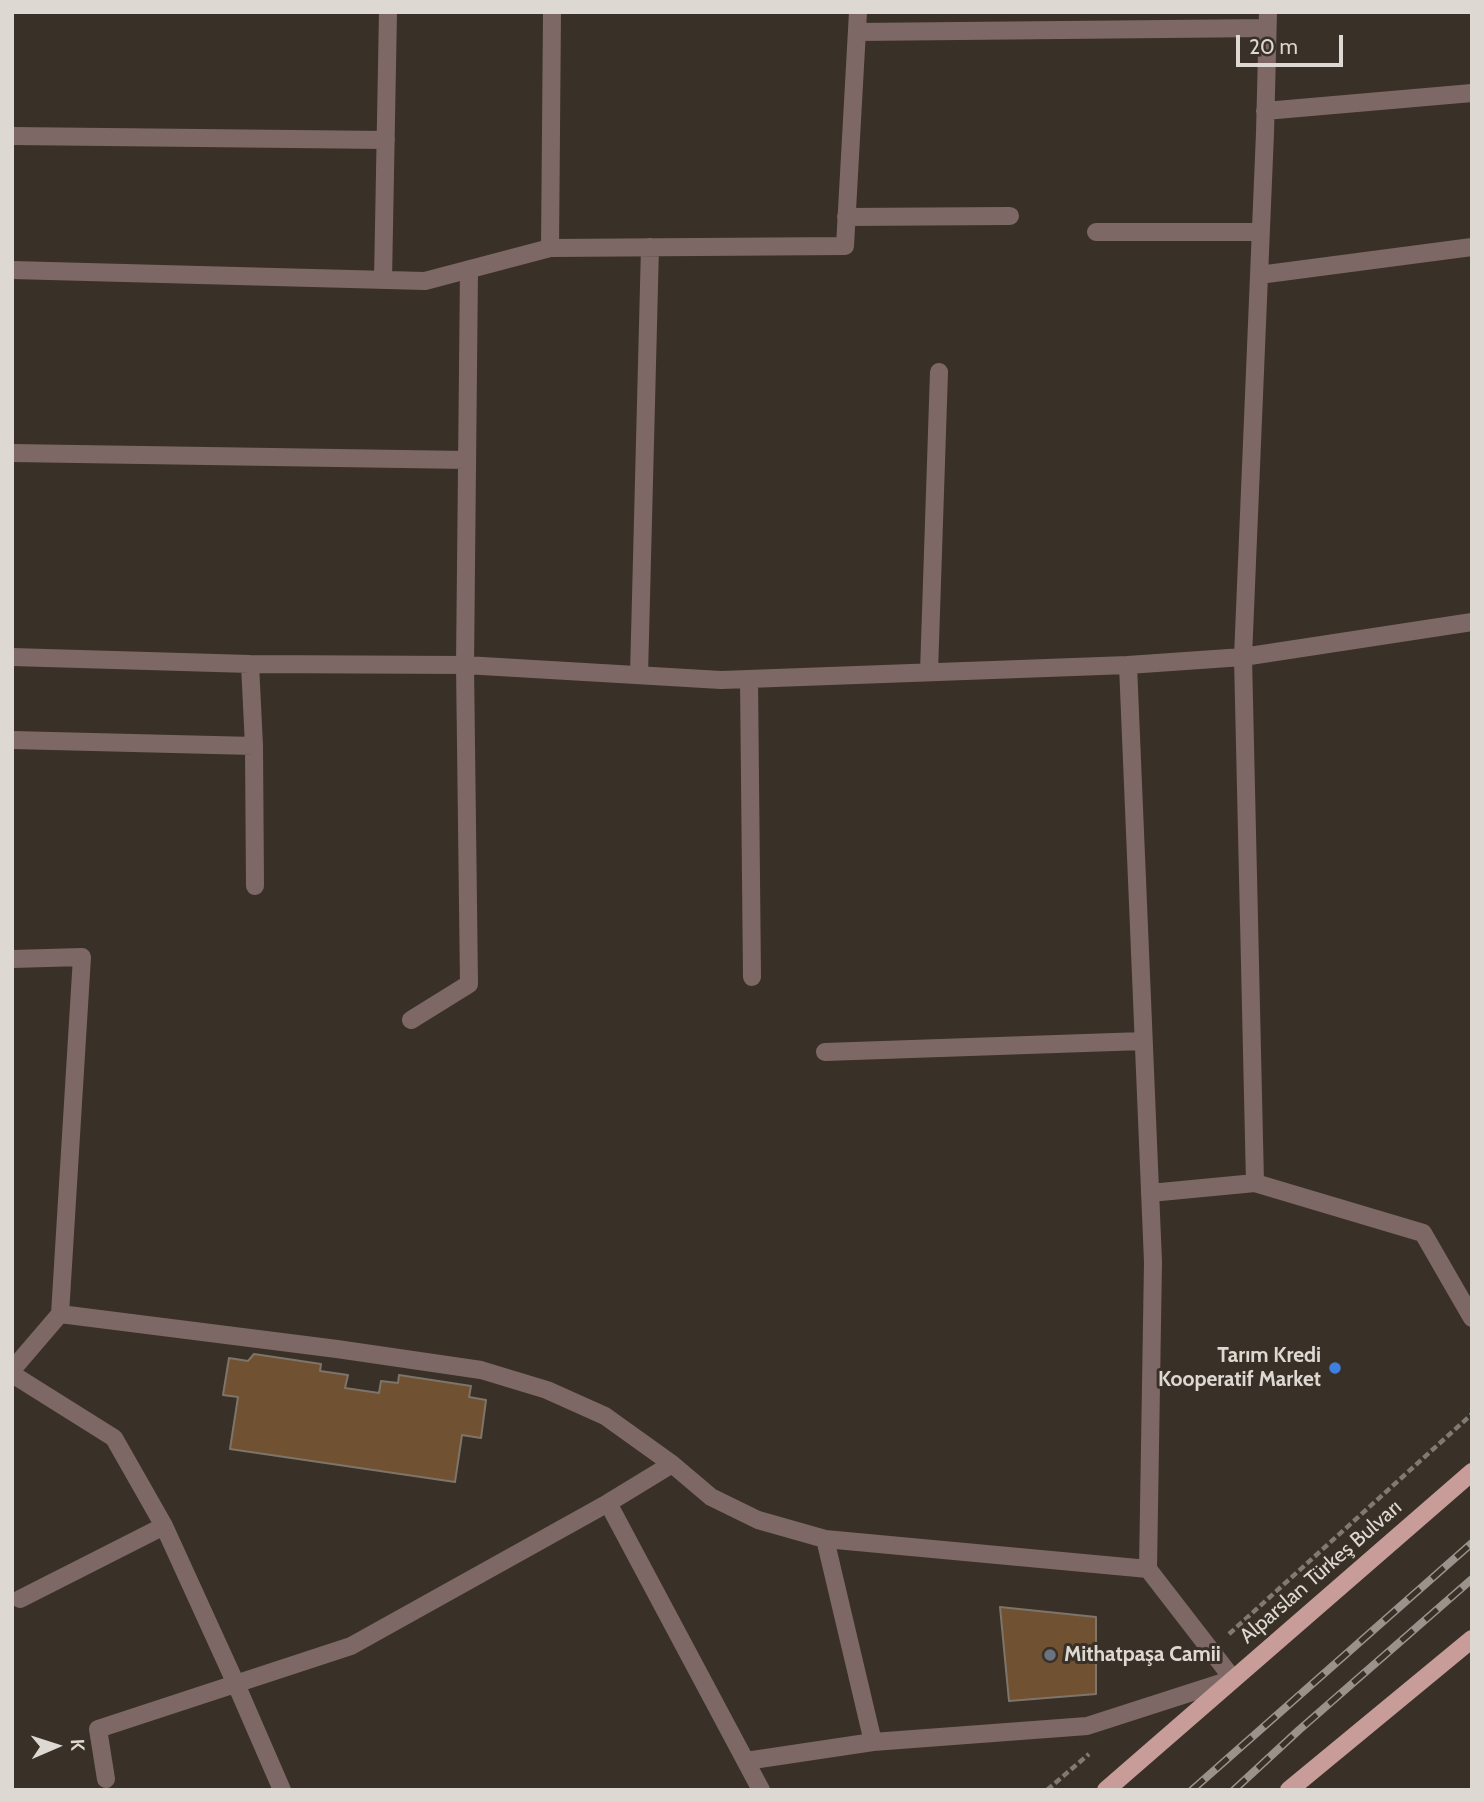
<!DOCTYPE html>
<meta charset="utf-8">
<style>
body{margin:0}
#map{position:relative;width:1484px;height:1802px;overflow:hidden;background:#393127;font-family:Cabin,sans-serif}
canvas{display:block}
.frame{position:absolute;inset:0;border:14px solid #ded8d2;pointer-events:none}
.north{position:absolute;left:21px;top:1711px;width:70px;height:70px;-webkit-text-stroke:5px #393127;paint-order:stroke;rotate:87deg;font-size:19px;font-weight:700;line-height:28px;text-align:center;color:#ded8d2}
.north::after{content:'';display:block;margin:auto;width:24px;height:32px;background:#ded8d2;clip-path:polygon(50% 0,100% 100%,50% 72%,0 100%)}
.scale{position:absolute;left:1236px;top:35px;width:107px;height:32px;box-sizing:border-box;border:4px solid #ded8d2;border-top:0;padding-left:9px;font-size:21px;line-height:24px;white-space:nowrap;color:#ded8d2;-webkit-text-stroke:5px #393127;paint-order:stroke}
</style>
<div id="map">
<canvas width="1484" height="1802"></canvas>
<div class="frame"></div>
<div class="north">K</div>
<div class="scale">20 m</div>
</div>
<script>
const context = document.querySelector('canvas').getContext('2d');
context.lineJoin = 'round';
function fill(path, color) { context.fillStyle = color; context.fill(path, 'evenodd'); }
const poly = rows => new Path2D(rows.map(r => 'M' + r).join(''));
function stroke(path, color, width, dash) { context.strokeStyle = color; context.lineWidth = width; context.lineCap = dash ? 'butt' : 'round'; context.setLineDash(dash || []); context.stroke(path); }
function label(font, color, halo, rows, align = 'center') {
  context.font = font + ' Cabin,sans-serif'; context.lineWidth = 6; context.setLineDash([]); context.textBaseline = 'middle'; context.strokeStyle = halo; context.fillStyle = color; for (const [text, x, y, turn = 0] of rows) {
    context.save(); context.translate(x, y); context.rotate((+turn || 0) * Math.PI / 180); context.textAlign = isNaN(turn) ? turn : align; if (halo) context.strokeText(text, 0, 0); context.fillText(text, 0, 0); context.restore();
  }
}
const building = poly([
 [254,1354,321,1364,320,1371,348,1375,345,1388,379,1393,381,1381,398,1383,399,1375,471,1386,469,1397,486,1400,481,1438,462,1435,455,1482,230,1449,238,1397,223,1395,229,1358,248,1361,254,1354],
 [1000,1607,1096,1617,1096,1694,1009,1701,1000,1607]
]);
fill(building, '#705131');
stroke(building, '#7f746a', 2);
stroke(poly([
 [1229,1634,1472,1414],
 [1047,1790,1089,1754]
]), '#817a72', 4.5, [7, 3.5]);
stroke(poly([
 [857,32,1267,28],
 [1265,111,1472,93],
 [12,136,386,140],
 [846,217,1010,216],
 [1096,232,1260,232],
 [550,248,552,12],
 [12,270,425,281,550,248,845,246,858,12],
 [1259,275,1472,247],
 [383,280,388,12],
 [12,453,467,460],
 [12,657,250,664,465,665,721,680,1128,665,1153,1262,1148,1569,1233,1679,1087,1726,873,1742],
 [250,664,254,746,255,886],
 [1128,665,1243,657,1472,622],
 [929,672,939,372],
 [639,675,650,247],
 [749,679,752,977],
 [12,740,254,746],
 [12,959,82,957,60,1314],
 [411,1020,469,984,465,665,469,270],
 [825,1052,1143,1041],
 [1255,1183,1243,657,1265,133,1268,12],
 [1150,1193,1255,1183,1423,1233,1472,1318],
 [12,1370,60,1314,337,1349,481,1370,547,1390,605,1416,672,1464,711,1497,758,1520,825,1539,1148,1569],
 [12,1374,114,1438,164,1526,236,1684,282,1790],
 [608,1503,761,1790],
 [20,1599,164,1526],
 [746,1761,873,1742,825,1539],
 [106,1779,98,1729,351,1646,608,1503,672,1464]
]), '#7e6866', 18);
stroke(poly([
 [1106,1790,1472,1472],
 [1289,1790,1472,1639]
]), '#c89c99', 18);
const rail = poly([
 [1192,1790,1472,1543],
 [1234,1790,1299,1730,1472,1579]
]);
stroke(rail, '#9a938b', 8);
stroke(rail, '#393127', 5, [16]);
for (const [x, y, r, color] of [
 [1335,1368,7,"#3f7fe0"],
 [1050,1655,7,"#6b7280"]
]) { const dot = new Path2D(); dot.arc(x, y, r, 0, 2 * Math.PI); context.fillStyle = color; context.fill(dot); stroke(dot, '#393127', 2.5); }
label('bold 21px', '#ded8d2', '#393127', [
 ["Tarım Kredi",1321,1356],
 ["Kooperatif Market",1321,1380],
 ["Mithatpaşa Camii",1064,1655,"left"]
], 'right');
label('21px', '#ded8d2', '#393127', [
 ["Alparslan Türkeş Bulvarı",1321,1572,-41]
]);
</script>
